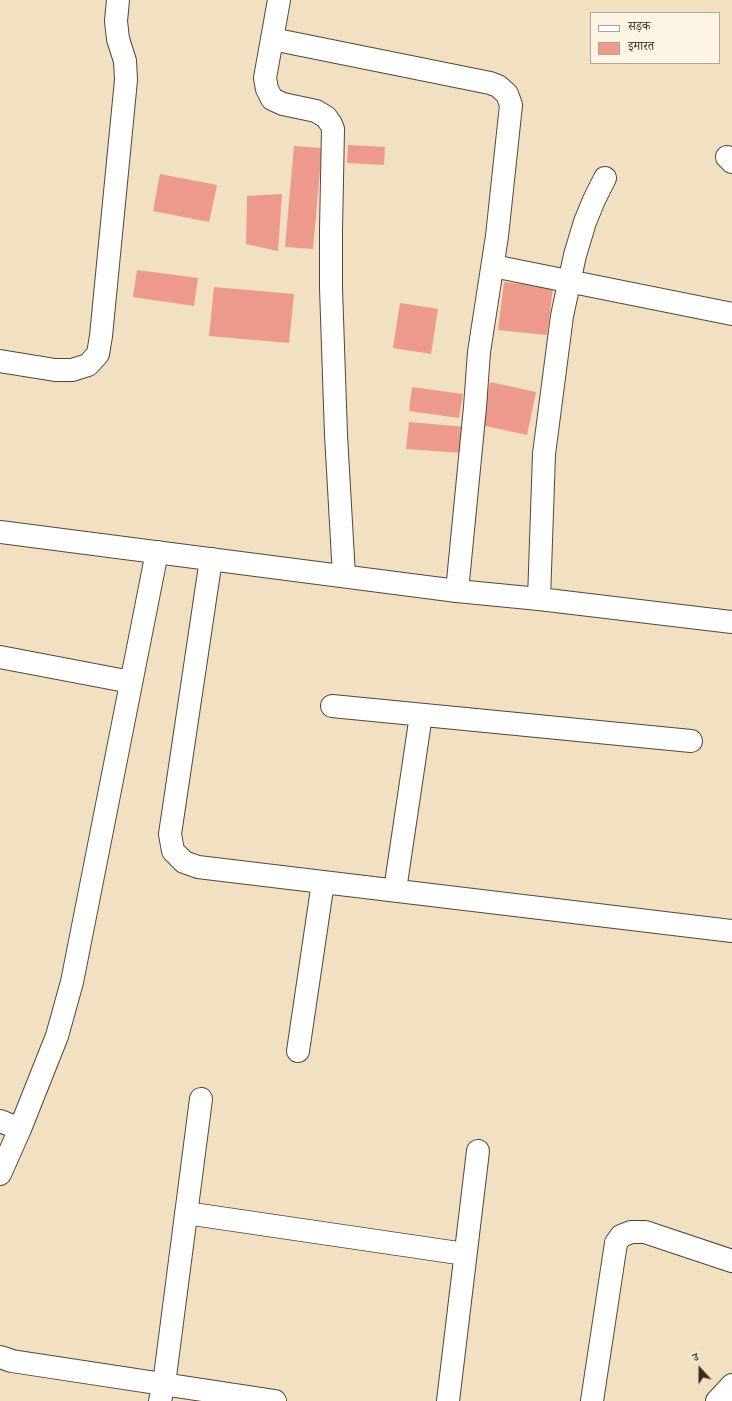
<!DOCTYPE html>
<meta charset="utf-8">
<style>
body{margin:0}
#map{position:relative;width:732px;height:1401px;overflow:hidden;background:#f2e0c2;font-family:"IM FELL Double Pica","Noto Serif Devanagari",serif}
canvas{display:block}
.legend{position:absolute;left:590px;top:12px;width:130px;height:52px;box-sizing:border-box;background:#fcf5e5;border:1px solid #afa495;margin:0;padding:5px 7px;list-style:none;font-size:12px;color:#3b2a1e}
.legend li{display:flex;align-items:center;gap:8px;height:20px}
.legend b{width:20px;border:1px solid #afa495}
.north{position:absolute;left:680px;top:1349px;width:40px;height:40px;-webkit-text-stroke:3px #fcf5e5;paint-order:stroke;rotate:339deg;font-size:11px;font-weight:700;line-height:16px;text-align:center;color:#3b2a1e}
.north::after{content:'';display:block;margin:auto;width:14px;height:18px;background:#3b2a1e;clip-path:polygon(50% 0,100% 100%,50% 72%,0 100%)}
</style>
<div id="map">
<canvas width="732" height="1401"></canvas>
<ul class="legend">
<li><b style="height:5px;background:#fff"></b>सड़क</li>
<li><b style="height:11px;background:#ed9a8d"></b>इमारत</li>
</ul>
<div class="north">उ</div>
</div>
<script>
const context = document.querySelector('canvas').getContext('2d');
context.lineJoin = 'round';
function fill(path, color) { context.fillStyle = color; context.fill(path, 'evenodd'); }
const poly = rows => new Path2D(rows.map(r => 'M' + r).join(''));
function stroke(path, color, width, dash) { context.strokeStyle = color; context.lineWidth = width; context.lineCap = dash ? 'butt' : 'round'; context.setLineDash(dash || []); context.stroke(path); }
fill(poly([
 [348,145,385,147,384,165,347,163],
 [294,146,322,148,313,249,285,247],
 [160,174,217,185,209,222,153,211],
 [282,194,278,251,246,244,247,196],
 [137,270,198,278,194,306,133,297],
 [504,282,553,288,547,335,498,330],
 [214,287,294,294,289,343,209,336],
 [400,303,438,309,431,354,393,348],
 [490,382,536,392,527,435,481,425],
 [412,387,463,394,459,418,409,411],
 [409,422,466,427,463,453,406,449]
]), '#ed9a8d');
const minor = poly([
 [279,0,265,78,267,89,272,99,283,104,316,111,326,117,331,124,333,129,331,230,331,288,336,435,344,576],
 [272,39,490,83,498,86,507,94,511,105,497,236,479,352,475,407,457,591],
 [727,157,732,162],
 [493,266,732,314],
 [0,361,55,370,72,370,88,365,98,354,101,336,126,80,125,61,118,39,116,21,118,0],
 [211,559,170,834,173,851,184,862,198,867,732,931],
 [539,599,544,454,562,316,575,255,585,222,594,200,605,178],
 [0,657,131,682],
 [332,706,691,741],
 [395,890,421,715],
 [298,1051,323,882],
 [0,1121,20,1129],
 [0,1174,20,1129,57,1036,72,982,157,552],
 [186,1213,465,1254],
 [0,1357,12,1361,275,1401],
 [160,1401,164,1384,201,1099],
 [448,1401,478,1151],
 [592,1401,616,1243,621,1236,631,1232,645,1232,732,1261],
 [717,1401,732,1385]
]);
const trunk = poly([
 [0,532,457,591,539,599,732,622]
]);
stroke(minor, '#564537', 24);
stroke(trunk, '#564537', 24);
stroke(minor, '#fff', 22);
stroke(trunk, '#fff', 22);
</script>
